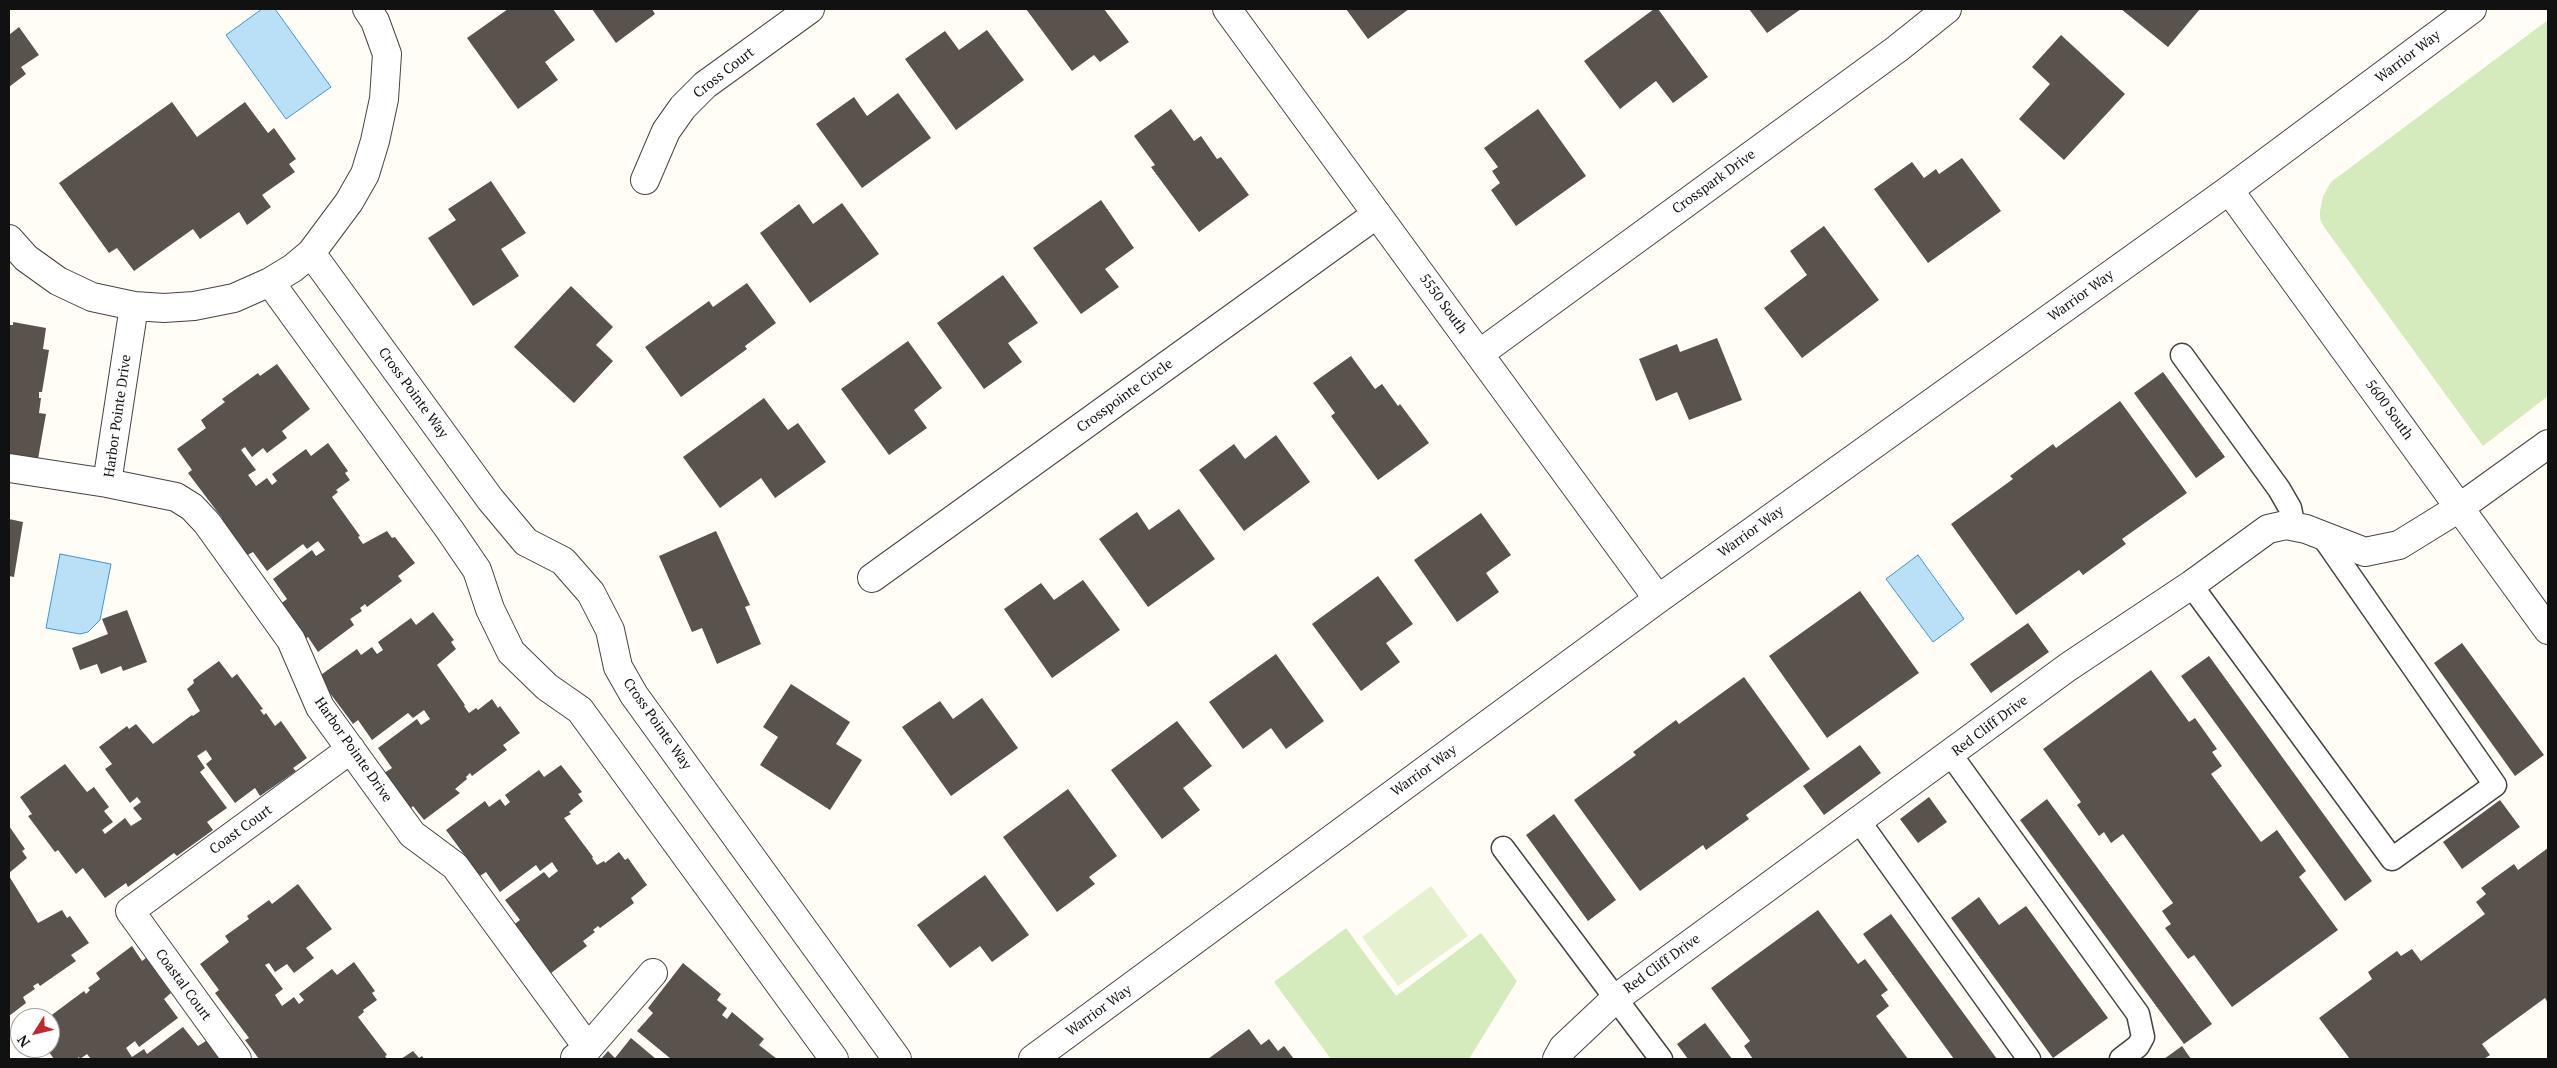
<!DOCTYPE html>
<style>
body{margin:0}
#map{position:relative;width:2557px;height:1068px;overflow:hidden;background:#fffdf5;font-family:"PT Serif",serif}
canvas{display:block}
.frame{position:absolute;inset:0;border:10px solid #111;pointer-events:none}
.north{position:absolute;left:10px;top:1008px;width:50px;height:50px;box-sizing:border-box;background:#fff;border:1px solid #a0a0a0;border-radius:50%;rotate:234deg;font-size:14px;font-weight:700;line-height:20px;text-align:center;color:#111}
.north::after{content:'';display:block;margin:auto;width:18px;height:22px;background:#c4262e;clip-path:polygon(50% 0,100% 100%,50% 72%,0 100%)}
</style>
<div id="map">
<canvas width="2557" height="1068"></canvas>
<div class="frame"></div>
<div class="north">N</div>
</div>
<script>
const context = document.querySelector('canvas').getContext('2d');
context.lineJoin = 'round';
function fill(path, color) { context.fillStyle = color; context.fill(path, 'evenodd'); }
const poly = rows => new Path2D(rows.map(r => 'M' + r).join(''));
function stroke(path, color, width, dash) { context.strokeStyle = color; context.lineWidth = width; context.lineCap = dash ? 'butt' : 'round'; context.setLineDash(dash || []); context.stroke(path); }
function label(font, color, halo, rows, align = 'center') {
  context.font = font + ' "PT Serif",serif'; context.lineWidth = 5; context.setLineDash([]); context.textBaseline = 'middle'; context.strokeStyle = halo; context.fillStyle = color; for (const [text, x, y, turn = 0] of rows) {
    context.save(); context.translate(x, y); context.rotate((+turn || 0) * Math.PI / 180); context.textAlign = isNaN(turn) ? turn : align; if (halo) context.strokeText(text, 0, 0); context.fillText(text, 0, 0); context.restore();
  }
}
fill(poly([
 [2548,20,2548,396,2483,446,2324,227,2320,219,2320,211,2323,196,2331,182],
 [1346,928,1396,996,1481,933,1517,981,1469,1059,1331,1059,1274,982]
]), '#d5ebbd');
fill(poly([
 [1431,886,1468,936,1398,986,1362,937]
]), '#e6f2cf');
const water = poly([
 [262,9,275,9,331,87,286,119,226,35,262,9],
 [60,554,111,564,100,620,88,632,80,634,46,628,60,554],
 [1918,555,1964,619,1933,642,1886,579,1918,555]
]);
fill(water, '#b9e0f7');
stroke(water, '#3f96cf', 1);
fill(poly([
 [508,9,553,9,575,40,545,62,558,80,518,109,467,38],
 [592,9,652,9,655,14,616,43],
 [1026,9,1104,9,1129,42,1100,62,1094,55,1072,71],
 [1346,9,1409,9,1368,39],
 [1654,9,1658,9,1708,77,1673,103,1656,81,1620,109,1584,61],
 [1749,9,1801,9,1767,33],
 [2121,9,2200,9,2168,47],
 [19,27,39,55,21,67,26,74,9,87,9,35],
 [987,30,1024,80,956,130,905,59,945,31,959,50],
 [2061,35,2125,94,2064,160,2019,119,2050,84,2032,67],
 [898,93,931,138,862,188,816,124,854,97,867,116],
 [172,102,197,137,245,102,268,133,274,128,296,159,289,164,295,172,262,195,271,207,247,225,239,212,200,239,193,229,134,271,117,248,109,253,59,183],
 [1171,109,1194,141,1201,136,1217,159,1221,157,1249,195,1199,232,1151,167,1155,165,1134,136],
 [1538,109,1586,176,1516,226,1491,190,1500,183,1492,171,1498,167,1484,148],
 [1962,158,2001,211,1928,263,1874,189,1912,162,1924,178,1936,169,1939,174],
 [491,181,526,233,501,249,519,276,473,306,428,238,456,220,448,209],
 [1101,200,1134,248,1105,269,1119,287,1081,314,1033,248],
 [842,203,879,254,810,303,760,233,799,204,813,224],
 [1824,226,1879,300,1802,358,1764,308,1807,275,1790,251],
 [1003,275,1038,323,1008,343,1022,362,984,389,937,323],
 [747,283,776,323,745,346,747,349,681,397,645,347,709,301,713,307],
 [571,286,613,327,596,345,613,361,574,403,514,347],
 [13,322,46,328,43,349,49,350,42,392,39,392,39,398,41,398,39,413,46,414,38,459,21,455,21,459,9,457,9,325,13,325],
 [1717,338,1742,400,1689,420,1677,392,1656,401,1639,359,1677,344,1680,352],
 [908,341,942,388,914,410,927,428,889,455,841,389],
 [1351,356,1375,389,1382,384,1398,406,1400,404,1429,443,1378,480,1331,416,1335,413,1313,383],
 [277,364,310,409,282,431,287,438,267,453,263,448,252,457,245,447,241,450,256,470,248,475,256,486,267,478,272,485,277,481,272,474,306,449,311,456,328,443,348,471,345,473,350,480,336,490,338,492,332,497,360,536,358,537,363,544,387,531,392,538,395,537,415,563,398,576,402,581,367,607,365,604,360,608,362,611,350,619,354,625,318,652,308,637,305,639,279,605,287,599,273,579,312,550,316,556,325,550,318,541,307,549,303,544,267,571,253,552,246,556,219,521,222,518,188,473,192,470,177,449,206,428,201,420,225,402,222,399,258,373,260,376],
 [2163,372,2225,457,2196,478,2134,393],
 [764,398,788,430,798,423,826,462,775,498,761,478,720,508,683,457],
 [2120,401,2187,493,2122,539,2126,544,2083,575,2079,570,2016,615,1951,524,2013,479,2010,476,2053,444,2056,448],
 [1276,435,1310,482,1244,531,1199,470,1234,444,1245,459],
 [1179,509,1215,559,1148,607,1099,539,1137,512,1149,530],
 [1481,513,1511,555,1486,573,1499,592,1457,622,1414,560],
 [9,519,23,522,14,577,9,576],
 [716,531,750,605,745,607,761,644,717,664,702,628,692,632,659,556],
 [1378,576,1413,624,1386,643,1400,662,1361,691,1312,624],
 [1083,580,1120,630,1052,678,1004,609,1041,583,1054,600],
 [1860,591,1919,673,1827,738,1769,656],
 [127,610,147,662,123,671,121,666,101,674,97,664,80,670,72,648,108,634,102,619],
 [433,612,454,640,451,642,456,649,437,665,465,705,464,706,469,713,476,708,478,710,492,699,498,708,500,706,520,733,503,745,507,750,472,776,470,773,466,777,467,779,455,789,460,793,424,820,413,806,410,809,384,773,392,768,378,748,417,719,421,725,430,719,424,710,413,718,408,713,372,740,358,720,353,724,318,677,357,649,361,655,372,647,377,654,383,650,378,642,411,618,416,625],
 [2028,623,2049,652,1991,693,1970,664],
 [2462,643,2544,755,2515,776,2434,663],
 [1276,654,1324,721,1286,749,1271,728,1243,749,1209,702],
 [2209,656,2372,881,2345,901,2181,676],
 [219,661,232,678,237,674,263,709,260,710,264,715,266,713,275,726,281,721,307,758,293,768,296,771,260,796,255,788,235,803,206,764,212,759,206,750,197,756,205,768,200,772,227,808,207,822,213,830,177,856,174,853,128,887,126,883,105,898,83,868,76,874,58,850,55,852,28,816,32,814,20,797,65,764,87,792,94,787,109,807,104,811,113,822,102,830,105,834,125,818,131,826,142,819,133,808,141,802,137,797,130,803,105,769,112,764,99,747,127,726,129,729,136,724,153,744,192,715,193,716,200,711,187,689,194,683,193,680],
 [2151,670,2189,722,2195,718,2217,749,2212,752,2222,766,2211,774,2261,842,2277,830,2306,871,2299,877,2338,930,2232,1007,2194,955,2188,959,2165,928,2171,924,2162,911,2173,903,2123,834,2111,843,2104,832,2099,836,2077,805,2081,802,2043,749],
 [1744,677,1810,769,1746,815,1749,819,1706,850,1703,845,1640,891,1574,800,1636,755,1633,752,1676,720,1679,724],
 [791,684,850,722,836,744,862,760,830,810,760,765,778,737,763,727],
 [982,698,1018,748,951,796,902,727,940,701,953,719],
 [1177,721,1212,766,1183,788,1200,810,1162,839,1111,770],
 [1860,745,1881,773,1824,815,1803,786],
 [561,765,582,792,578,794,583,801,569,812,571,814,564,818,593,857,592,858,597,865,604,861,605,863,619,852,625,860,628,858,647,885,631,898,634,903,600,928,598,926,593,930,595,932,583,941,587,946,551,973,541,959,538,961,512,926,520,920,505,900,544,872,549,878,558,871,552,862,540,871,536,865,500,892,486,872,480,876,446,830,485,801,489,807,500,799,505,806,510,802,505,795,539,770,544,777],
 [1068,789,1117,856,1089,877,1095,884,1057,912,1003,837],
 [1929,797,1947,822,1918,843,1900,819],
 [2047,799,2212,1024,2184,1044,2020,820],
 [2500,800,2520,827,2462,869,2443,842],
 [1554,814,1616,900,1588,921,1526,835],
 [9,826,25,849,22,851,27,858,9,873],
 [2548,848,2548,1003,2545,998,2482,1044,2490,1055,2484,1059,2350,1059,2319,1018,2372,979,2368,972,2397,951,2401,956,2412,949,2421,961,2485,914,2476,902,2486,894,2481,888,2514,864,2518,870],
 [985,875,1029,935,992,962,980,946,950,968,917,925],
 [9,876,38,923,62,910,67,918,70,916,89,943,71,955,76,961,40,986,38,983,33,986,35,989,23,997,26,1003,9,1016],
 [298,884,332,929,306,948,314,958,294,973,287,964,275,972,269,963,265,965,283,989,275,995,282,1006,294,997,299,1004,304,1000,299,994,332,969,337,975,354,962,375,991,372,993,377,1000,363,1010,364,1012,358,1017,387,1055,385,1056,387,1059,259,1059,245,1040,249,1038,215,993,219,990,200,964,229,942,225,936,249,919,247,916,269,900,272,904],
 [1979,897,1999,925,2026,906,2108,1018,2053,1058,1951,918],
 [1818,910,1858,964,1865,959,1888,990,1881,995,1889,1006,1876,1016,1908,1059,1753,1059,1744,1046,1750,1041,1711,988],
 [1891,914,1997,1059,1954,1059,1863,934],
 [132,946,142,961,146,958,171,993,164,999,178,1018,139,1047,135,1041,126,1048,132,1057,144,1049,147,1054,183,1027,198,1046,206,1041,219,1059,91,1059,87,1054,80,1059,79,1057,76,1059,54,1059,46,1048,50,1048,50,1024,53,1022,49,1017,84,991,86,994,90,990,88,988,100,979,96,973],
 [683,963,721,994,717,1000,727,1008,722,1015,727,1019,732,1012,764,1039,759,1045,777,1059,671,1059,637,1031,653,1013,648,1008],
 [1705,1023,1732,1059,1688,1059,1677,1044],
 [1249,1029,1261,1045,1269,1039,1278,1051,1284,1046,1294,1059,1208,1059],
 [631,1038,656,1059,601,1059,608,1051,615,1058],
 [2182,1046,2191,1059,2164,1059],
 [413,1051,419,1058,422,1056,424,1059,401,1059]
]), '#5a524d');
const lane = poly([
 [2182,355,2279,489,2290,508,2294,527],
 [2191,585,2392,859,2495,785,2323,537],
 [1951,755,2138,1014,2143,1037,2138,1046,2121,1059],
 [1859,821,2029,1059],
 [1503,848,1661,1059]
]);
const street = poly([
 [1227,9,1658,599],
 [645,180,666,131,683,107,705,85,810,9],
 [2229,190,2548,630],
 [9,239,26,258,58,281,92,297,134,306,164,308,194,306,234,298,270,282,293,268,311,253,349,202,365,174,375,141,384,99,387,54,375,21,367,9],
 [311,253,490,499,526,542,563,561,591,593,610,630,618,667,634,695,897,1059],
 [270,282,449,529,477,570,490,609,511,652,547,687,580,710,834,1059],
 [1479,354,1897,49,1947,9],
 [9,468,107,483,176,497,192,507,207,523,291,640,320,707,412,834,455,866,588,1048],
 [107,483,134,306],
 [872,578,1377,214],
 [575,1058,588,1048,653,973],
 [237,1059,130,911,351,749],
 [1033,1059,1658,599,2229,190,2472,9],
 [1557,1059,1563,1048,1615,999,2068,667,2191,585,2268,529,2286,525,2306,529,2365,552,2399,545,2459,508,2548,444]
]);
stroke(lane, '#444', 25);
stroke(street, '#444', 30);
stroke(lane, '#fff', 22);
stroke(street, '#fff', 28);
label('14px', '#111', '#fff', [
 ["Warrior Way",2408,57,-37],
 ["Cross Court",724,73,-38],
 ["Crosspark Drive",1714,182,-36],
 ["Warrior Way",2081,296,-36],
 ["5550 South",1443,304,54],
 ["Cross Pointe Way",413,393,54],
 ["Crosspointe Circle",1125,396,-36],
 ["5600 South",2389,410,54],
 ["Harbor Pointe Drive",118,416,-82],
 ["Warrior Way",1751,532,-36],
 ["Cross Pointe Way",657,724,55],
 ["Red Cliff Drive",1990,726,-37],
 ["Harbor Pointe Drive",353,750,55],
 ["Warrior Way",1424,771,-36],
 ["Coast Court",241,830,-36],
 ["Red Cliff Drive",1662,964,-36],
 ["Coastal Court",183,985,54],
 ["Warrior Way",1099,1011,-36]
]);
</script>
